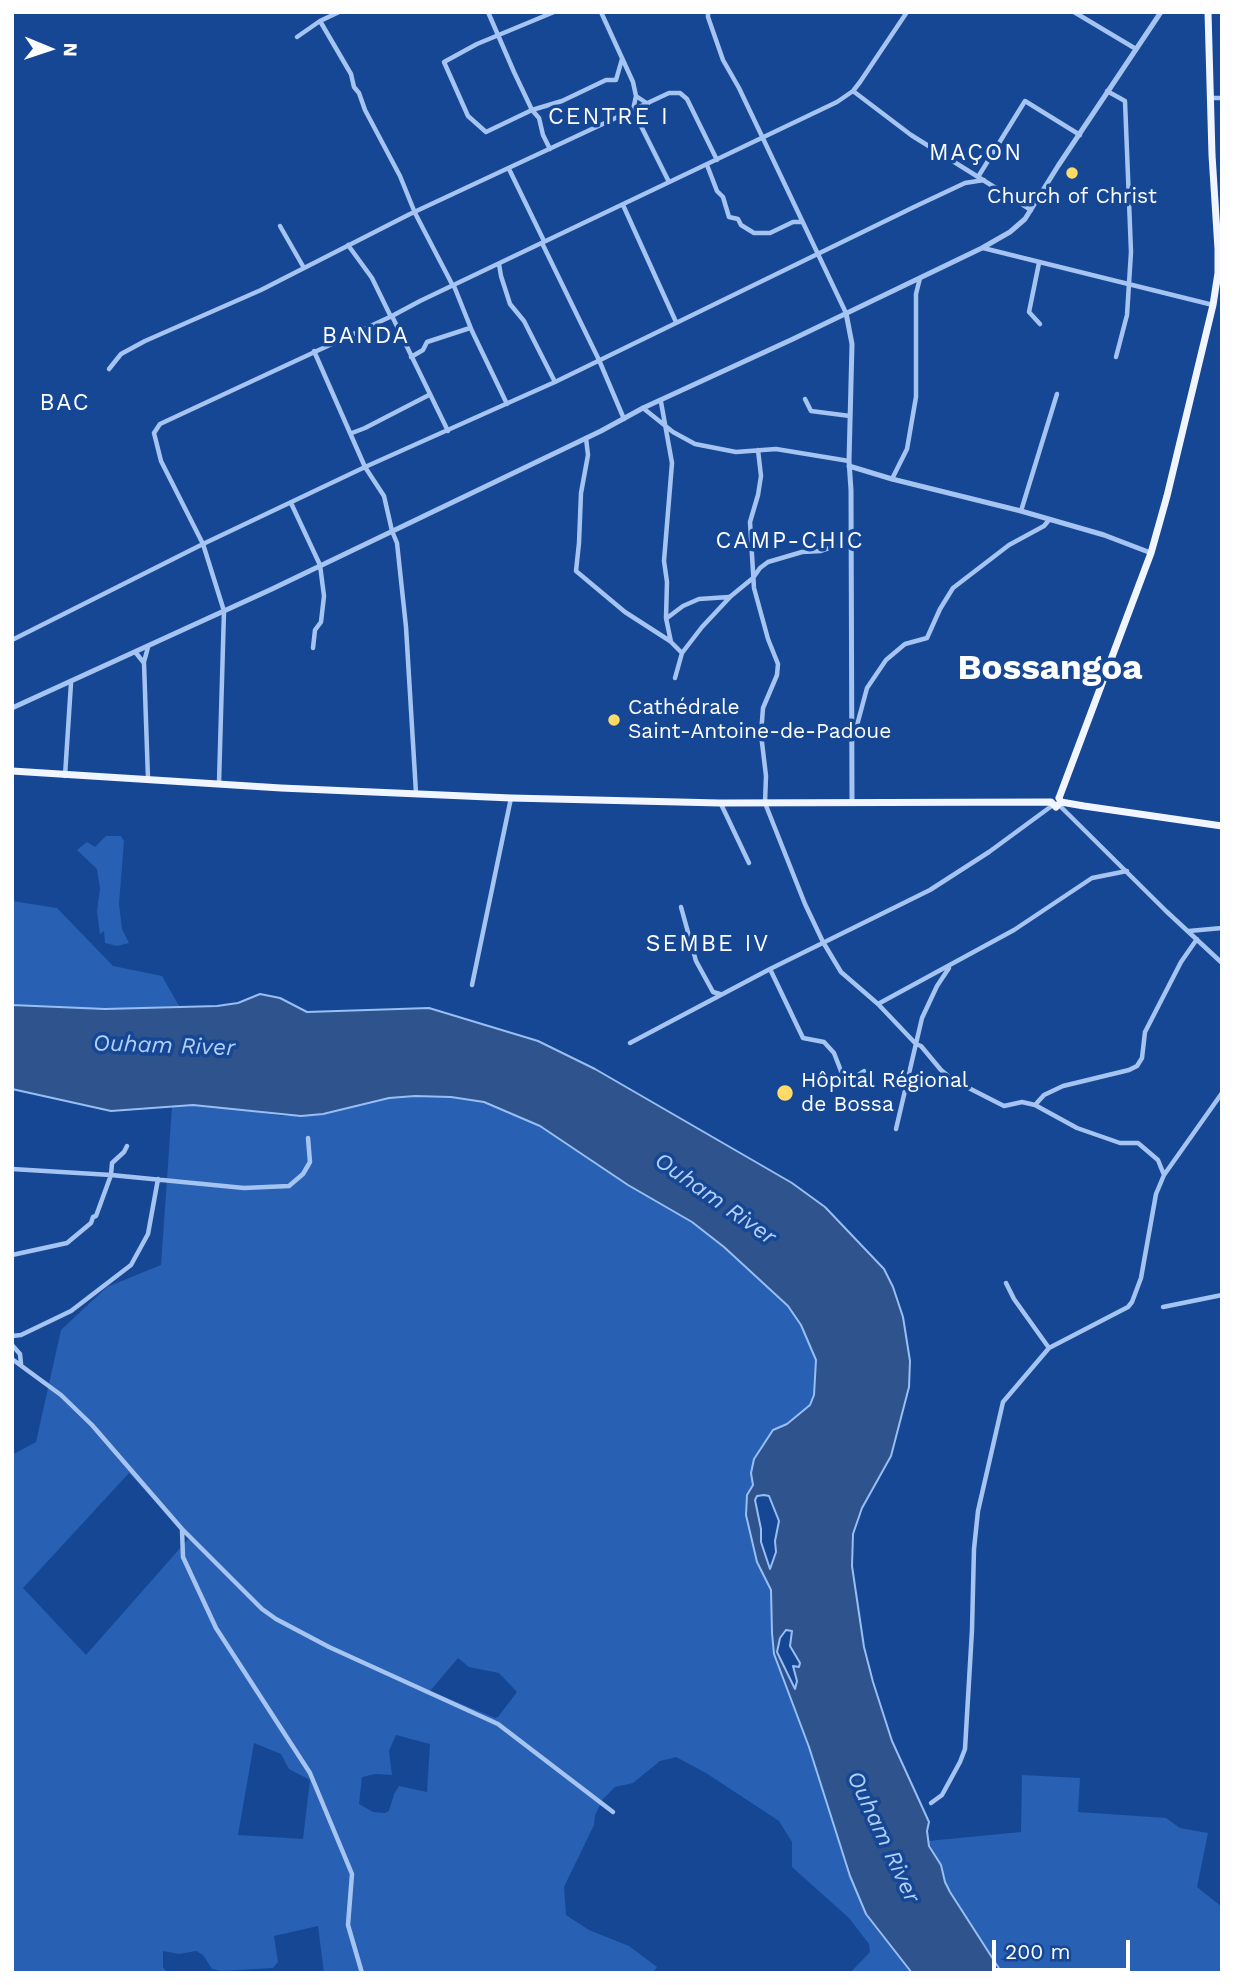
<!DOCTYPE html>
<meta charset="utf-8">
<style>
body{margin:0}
#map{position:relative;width:1234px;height:1985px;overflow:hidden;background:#164794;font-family:"Work Sans",sans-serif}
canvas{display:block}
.frame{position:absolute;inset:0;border:14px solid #fff;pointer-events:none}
.north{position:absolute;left:14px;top:14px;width:70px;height:70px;-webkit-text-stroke:5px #164794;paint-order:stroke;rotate:92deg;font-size:19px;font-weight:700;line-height:28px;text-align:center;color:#fff}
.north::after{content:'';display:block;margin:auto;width:24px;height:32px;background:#fff;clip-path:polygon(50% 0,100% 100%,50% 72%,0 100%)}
.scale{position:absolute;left:992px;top:1940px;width:138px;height:32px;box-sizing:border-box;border:4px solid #fff;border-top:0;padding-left:9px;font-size:21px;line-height:24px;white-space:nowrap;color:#fff;-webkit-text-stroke:5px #164794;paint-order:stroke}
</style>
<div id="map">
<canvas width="1234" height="1985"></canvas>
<div class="frame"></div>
<div class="north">N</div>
<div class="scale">200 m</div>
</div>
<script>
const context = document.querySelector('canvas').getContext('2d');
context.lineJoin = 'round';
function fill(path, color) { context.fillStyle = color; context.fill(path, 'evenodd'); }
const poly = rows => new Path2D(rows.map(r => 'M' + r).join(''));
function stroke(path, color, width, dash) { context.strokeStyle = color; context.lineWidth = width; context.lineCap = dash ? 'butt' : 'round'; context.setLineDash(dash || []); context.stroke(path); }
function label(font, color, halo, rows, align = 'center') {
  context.font = font + ' "Work Sans",sans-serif'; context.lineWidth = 7; context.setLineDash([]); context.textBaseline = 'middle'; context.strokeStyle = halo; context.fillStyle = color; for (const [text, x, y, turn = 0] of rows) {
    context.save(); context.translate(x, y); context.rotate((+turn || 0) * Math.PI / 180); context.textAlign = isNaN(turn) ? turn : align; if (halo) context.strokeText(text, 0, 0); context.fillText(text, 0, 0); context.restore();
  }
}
fill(poly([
 [106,836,121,836,124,841,119,904,122,929,129,943,117,946,105,943,104,931,100,934,97,911,100,889,97,869,77,850,87,842,95,847],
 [12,901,57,908,113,966,162,976,179,1006,105,1009,12,1005],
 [415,1096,451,1097,484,1102,540,1126,628,1185,692,1222,724,1247,788,1306,801,1325,816,1360,814,1395,810,1405,787,1424,773,1430,751,1473,753,1485,747,1495,757,1562,769,1582,773,1598,772,1633,774,1654,809,1747,850,1876,866,1914,912,1973,850,1973,870,1952,869,1944,849,1918,792,1867,792,1842,779,1821,706,1773,676,1757,660,1761,633,1783,615,1787,603,1799,595,1815,594,1825,564,1887,566,1915,589,1930,629,1946,657,1967,653,1973,324,1973,318,1926,274,1936,278,1962,273,1968,221,1971,212,1969,203,1955,196,1951,179,1954,163,1951,163,1967,167,1973,12,1973,12,1455,36,1442,61,1330,107,1287,161,1265,172,1107,193,1105,226,1107,282,1116,301,1116,323,1114,389,1098],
 [129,1473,189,1538,86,1655,23,1588],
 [458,1658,469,1667,499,1673,517,1692,498,1717,495,1718,430,1691],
 [396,1735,430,1744,427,1792,399,1786,394,1794,389,1811,385,1813,373,1812,359,1804,362,1777,375,1774,392,1775,389,1751],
 [254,1743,281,1754,289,1769,310,1780,303,1839,238,1835],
 [1022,1775,1080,1778,1078,1812,1166,1818,1180,1828,1208,1833,1197,1887,1222,1907,1222,1973,1002,1973,950,1892,945,1882,941,1865,928,1841,1021,1832]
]), '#2860b3');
const water = poly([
 [260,994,280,998,307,1012,429,1008,538,1041,595,1069,792,1183,825,1207,884,1269,893,1287,903,1317,910,1361,909,1387,891,1456,862,1508,853,1534,852,1566,864,1647,873,1682,892,1741,929,1822,927,1831,929,1846,941,1865,945,1882,950,1892,1002,1973,912,1973,866,1914,850,1876,809,1747,774,1654,772,1633,771,1590,757,1562,746,1515,747,1495,753,1485,751,1473,754,1459,773,1430,787,1424,810,1405,814,1395,816,1360,801,1325,788,1306,724,1247,692,1222,628,1185,540,1126,484,1102,451,1097,415,1096,389,1098,323,1114,301,1116,193,1105,111,1111,12,1089,12,1005,105,1009,217,1006,238,1003,260,994],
 [764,1495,769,1496,779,1521,775,1541,776,1552,770,1569,761,1542,761,1529,755,1500,757,1496,764,1495],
 [786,1630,792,1631,790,1646,800,1663,799,1667,793,1666,797,1681,795,1689,777,1652,780,1638,786,1630]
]);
fill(water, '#2f538c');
stroke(water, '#98bef4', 2);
stroke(poly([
 [488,12,514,72,532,110,539,118,543,135,550,149],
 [554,12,477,44,444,62,468,116,486,132,532,110,562,101,606,80,616,80,622,59],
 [601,12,633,82,636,96,648,104],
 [708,12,708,17,723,60,739,88,846,313],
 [1074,12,1136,49],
 [320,21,351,74,354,87,359,93,365,110,400,176,415,213,453,286],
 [297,37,320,21,339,12],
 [853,91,911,135,1031,210],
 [1107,91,1125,101,1131,252,1127,315,1116,357],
 [636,96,633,110,669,182],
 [1211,98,1222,98],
 [707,165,717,191,723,197,729,217,738,219,741,225,754,233,770,233,793,222,802,222],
 [509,169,544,241],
 [978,177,1025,101,1080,135],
 [623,205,676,322],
 [280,226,304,268],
 [542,243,599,360,624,419],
 [348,245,372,278,391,317],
 [983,248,1213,305],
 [1039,263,1029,312,1040,324],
 [499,264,501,276,510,304,524,321,555,382],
 [454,286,472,331,507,404],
 [392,316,448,431],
 [314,351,365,467,384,496,392,531,397,543,406,627,416,793],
 [411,357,423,350,427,342,470,328],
 [109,369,121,354,145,341,261,290,410,214,669,93,680,93,687,99,717,160],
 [805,399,811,411,850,416],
 [661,402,672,463,664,561,667,582,666,618,671,642,682,653],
 [643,408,673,432,695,444,736,452,776,449,849,461],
 [352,433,365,428,429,395],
 [586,438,588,455,581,493,579,543,576,571,625,612,670,641],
 [758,450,761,476,758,495,750,522,754,588,768,639,778,664,777,675,763,708,761,734,766,776,765,803,805,904,823,942,841,972,878,1004,916,1044,921,1046,941,1070,953,1080,1004,1106,1022,1102,1035,1105,1077,1128,1120,1143,1138,1143,1158,1160,1164,1175],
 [892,479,907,449,916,397,916,294,920,278],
 [291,503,320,565,324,596,321,622,315,630,313,648],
 [1021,511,1057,394],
 [667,618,683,606,699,599,729,597],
 [12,640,203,544,365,467,555,382,914,207,965,183,984,180],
 [136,653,144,663,148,779],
 [144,662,148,647],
 [675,678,682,653,702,627,731,596,753,578,760,568,768,562,802,552,821,551,852,540],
 [852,734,856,729,867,688,886,660,905,644,927,638,940,609,953,588,1009,545,1044,526,1049,520],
 [65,776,71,683],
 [219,783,224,611,203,544,161,461,154,433,160,424,392,316,420,301,837,102,853,91,860,82,907,12],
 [721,804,749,863],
 [1059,805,1166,911,1222,963],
 [681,907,696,961,713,992,720,994],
 [1189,931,1222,928],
 [770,969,803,1038,824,1042,834,1053,841,1071,847,1076,855,1077,864,1071],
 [472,985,511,798],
 [878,1004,1014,930,1092,878,1127,871],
 [630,1043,770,969,930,890,989,852,1053,805],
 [1035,1105,1044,1095,1063,1086,1129,1070,1137,1066,1142,1058,1145,1032,1181,962,1197,939],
 [896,1129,922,1018,937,986,949,968],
 [12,1169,111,1175,244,1188,289,1186,303,1174,310,1162,308,1138],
 [12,1255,67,1243,91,1223,93,1217,96,1216,111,1175,112,1163,124,1152,127,1146],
 [1006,1283,1014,1299,1049,1348],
 [1163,1307,1222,1295],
 [12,1336,21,1335,71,1311,131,1265,148,1234,158,1179],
 [12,1345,20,1354,21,1364],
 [12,1359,61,1395,92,1425,182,1529,262,1609,276,1619,329,1647,498,1724,613,1812],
 [182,1530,183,1557,216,1628,310,1773,352,1874,348,1925,362,1973],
 [931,1803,942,1795,960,1762,965,1749,972,1630,974,1549,978,1511,1003,1402,1049,1348,1128,1307,1132,1302,1141,1278,1156,1194,1164,1175,1222,1093]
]), '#a6c4f1', 4.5);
stroke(poly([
 [846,313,852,344,849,461,851,490,852,802],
 [849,466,892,479,1021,511,1104,535,1151,553],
 [12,708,272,589,601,431,643,408,793,339,982,248,1010,232,1025,219,1058,166,1161,12]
]), '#a6c4f1', 5);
stroke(poly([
 [12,771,281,788,511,798,720,803,1051,802,1056,807,1061,802],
 [1059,798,1151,553,1167,496,1213,305,1218,273,1218,249,1212,155,1208,12],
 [1059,798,1061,802,1084,806,1222,826]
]), '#f0f5ff', 7);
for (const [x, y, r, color] of [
 [1072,173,7,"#ffda66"],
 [614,720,7,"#ffda66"],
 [785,1093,9,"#ffda66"]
]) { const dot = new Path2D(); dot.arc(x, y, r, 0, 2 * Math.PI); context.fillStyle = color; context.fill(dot); stroke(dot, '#164794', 2.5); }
label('21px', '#fff', '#164794', [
 ["Church of Christ",1072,197,"center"],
 ["Cathédrale",628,708],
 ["Saint-Antoine-de-Padoue",628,732],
 ["Hôpital Régional",801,1081],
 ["de Bossa",801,1105]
], 'left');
context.letterSpacing = '2px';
label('23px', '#fff', '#164794', [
 ["CENTRE I",609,117],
 ["MAÇON",976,153],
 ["BANDA",366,336],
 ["BAC",65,403],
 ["CAMP-CHIC",790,541],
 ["SEMBE IV",708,944]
]);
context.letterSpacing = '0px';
label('italic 23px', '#b2cff8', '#164794', [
 ["Ouham River",164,1046,2],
 ["Ouham River",715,1199,35],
 ["Ouham River",883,1837,65]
]);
label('bold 35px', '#fff', '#164794', [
 ["Bossangoa",1050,669]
]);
</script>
